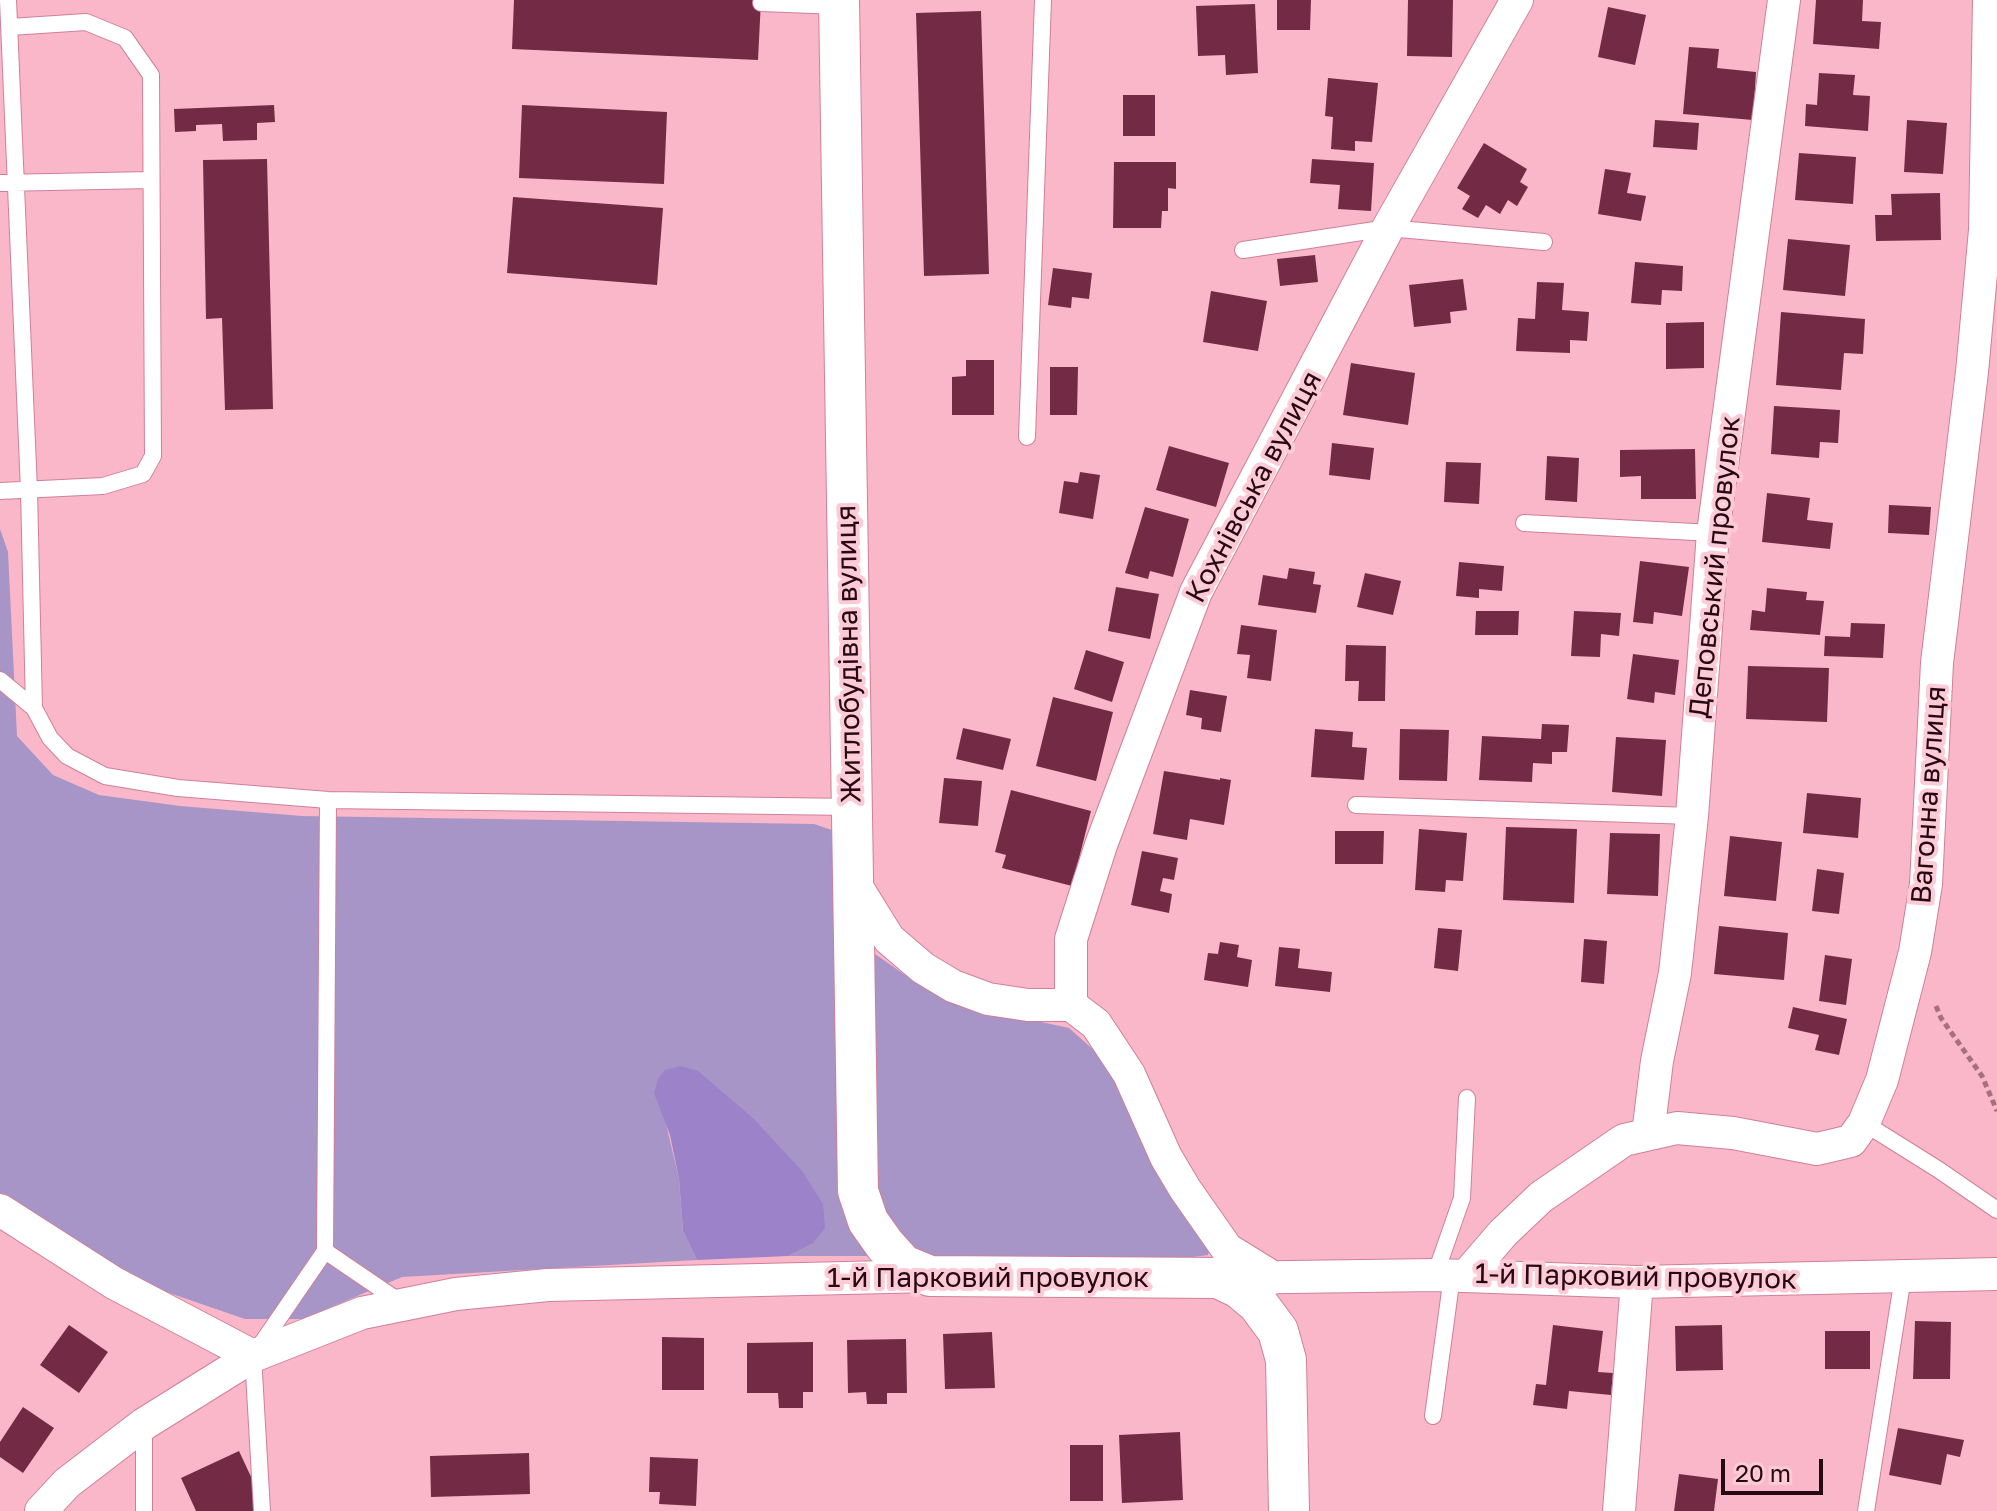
<!DOCTYPE html>
<meta charset="utf-8">
<style>
body{margin:0}
#map{position:relative;width:1997px;height:1511px;overflow:hidden;background:#fab7ca;font-family:"Golos Text",sans-serif}
canvas{display:block}
.scale{position:absolute;left:1721px;top:1459px;width:102px;height:36px;box-sizing:border-box;border:4px solid #260913;border-top:0;padding-left:10px;font-size:24px;line-height:28px;white-space:nowrap;color:#260913;-webkit-text-stroke:6px #fdcad7;paint-order:stroke}
</style>
<div id="map">
<canvas width="1997" height="1511"></canvas>
<div class="scale">20 m</div>
</div>
<script>
const context = document.querySelector('canvas').getContext('2d');
context.lineJoin = 'round';
function fill(path, color) { context.fillStyle = color; context.fill(path, 'evenodd'); }
const poly = rows => new Path2D(rows.map(r => 'M' + r).join(''));
function stroke(path, color, width, dash) { context.strokeStyle = color; context.lineWidth = width; context.lineCap = dash ? 'butt' : 'round'; context.setLineDash(dash || []); context.stroke(path); }
function label(font, color, halo, rows, align = 'center') {
  context.font = font + ' "Golos Text",sans-serif'; context.lineWidth = 8; context.setLineDash([]); context.textBaseline = 'middle'; context.strokeStyle = halo; context.fillStyle = color; for (const [text, x, y, turn = 0] of rows) {
    context.save(); context.translate(x, y); context.rotate((+turn || 0) * Math.PI / 180); context.textAlign = isNaN(turn) ? turn : align; if (halo) context.strokeText(text, 0, 0); context.fillText(text, 0, 0); context.restore();
  }
}
fill(poly([
 [0,529,8,552,17,736,53,775,99,795,180,806,302,816,814,824,832,830,839,846,837,892,875,954,905,975,940,994,976,1008,1069,1028,1115,1069,1211,1244,1208,1255,1134,1265,928,1256,788,1256,812,1244,664,1115,679,1179,683,1231,697,1260,402,1277,303,1319,245,1319,146,1285,0,1195]
]), '#a795c7');
fill(poly([
 [681,1066,698,1071,754,1119,802,1171,823,1204,825,1228,812,1244,788,1256,697,1260,683,1231,679,1179,670,1135,654,1093,658,1079,665,1070]
]), '#9c82c8');
fill(poly([
 [514,0,761,0,758,60,512,49],
 [1277,0,1311,0,1310,30,1277,30],
 [1408,0,1453,0,1452,57,1407,56],
 [1816,0,1863,0,1862,21,1881,22,1879,49,1813,44],
 [1255,4,1258,73,1226,75,1225,55,1198,56,1196,6],
 [1608,7,1646,15,1635,65,1598,57],
 [981,11,989,274,924,276,916,13],
 [1689,47,1719,49,1717,68,1756,72,1753,120,1683,114],
 [1819,73,1855,75,1853,95,1870,96,1868,131,1805,126,1806,104,1817,105],
 [1328,78,1378,83,1372,142,1355,141,1355,151,1331,149,1333,117,1325,116],
 [1123,95,1155,95,1155,136,1123,136],
 [274,105,275,122,257,123,257,140,223,141,222,124,196,125,196,131,175,132,174,109],
 [522,105,667,112,664,184,519,178],
 [1655,120,1699,123,1697,150,1653,147],
 [1907,120,1947,123,1943,174,1904,172],
 [1484,143,1527,169,1520,182,1528,187,1517,206,1508,200,1500,214,1486,205,1478,218,1462,209,1470,196,1457,188],
 [1799,153,1856,157,1853,204,1795,200],
 [267,159,273,409,225,410,222,318,206,319,203,160],
 [1312,159,1374,163,1371,211,1338,209,1340,185,1310,183],
 [1114,162,1176,162,1176,189,1168,188,1168,211,1162,211,1161,228,1113,228],
 [1605,169,1631,173,1627,193,1646,196,1641,221,1598,214],
 [1940,193,1941,240,1876,241,1875,215,1892,215,1891,194],
 [513,197,663,208,657,285,507,273],
 [1788,239,1850,245,1845,296,1783,290],
 [1315,255,1318,282,1280,286,1277,259],
 [1635,262,1683,266,1682,291,1662,290,1661,305,1631,303],
 [1053,268,1092,273,1089,299,1072,297,1071,308,1048,305],
 [1463,279,1467,310,1450,312,1451,323,1414,327,1409,285],
 [1537,282,1564,283,1562,310,1589,312,1587,341,1570,340,1570,353,1516,351,1518,318,1535,319],
 [1211,291,1267,301,1258,351,1203,342],
 [1781,312,1865,319,1863,354,1844,353,1841,390,1776,385],
 [1704,322,1704,368,1666,369,1666,323],
 [966,360,994,360,994,415,952,415,952,377,966,376],
 [1351,363,1415,373,1408,425,1343,415],
 [1050,367,1078,367,1077,415,1050,415],
 [1774,406,1840,410,1838,443,1820,442,1819,458,1771,454],
 [1332,443,1374,448,1370,480,1329,475],
 [1169,446,1229,463,1216,507,1156,490],
 [1695,449,1696,499,1641,499,1641,476,1620,477,1620,450],
 [1547,456,1579,458,1577,502,1545,500],
 [1446,462,1481,463,1479,504,1444,502],
 [1080,472,1100,475,1093,519,1059,513,1064,481,1078,483],
 [1767,493,1810,498,1807,520,1833,523,1830,549,1762,542],
 [1889,505,1931,507,1929,535,1888,533],
 [1145,507,1189,519,1173,577,1150,571,1148,579,1125,573],
 [1640,561,1689,567,1682,616,1654,612,1653,624,1633,622],
 [1459,562,1504,566,1502,591,1479,589,1479,598,1456,596],
 [1289,568,1315,572,1313,584,1321,585,1316,613,1258,605,1263,575,1287,579],
 [1365,573,1401,581,1393,615,1357,607],
 [1116,587,1159,594,1150,639,1108,631],
 [1767,588,1807,592,1806,600,1824,601,1820,635,1750,630,1752,610,1765,612],
 [1476,611,1519,611,1518,635,1475,635],
 [1574,611,1621,613,1619,636,1601,634,1600,657,1571,656],
 [1851,623,1885,624,1883,658,1824,656,1825,636,1850,637],
 [1241,625,1277,630,1271,681,1247,678,1250,655,1237,654],
 [1346,645,1386,646,1385,701,1358,701,1359,681,1345,681],
 [1086,650,1124,662,1112,702,1074,689],
 [1633,654,1679,660,1675,695,1655,692,1654,703,1627,699],
 [1748,666,1829,668,1827,722,1746,719],
 [1190,690,1227,696,1221,732,1201,729,1202,718,1186,715],
 [1053,697,1113,712,1096,781,1036,766],
 [1542,724,1569,725,1567,752,1552,752,1552,764,1533,763,1532,782,1479,780,1482,736,1541,739],
 [963,728,1011,739,1003,770,956,759],
 [1315,729,1353,732,1352,747,1367,748,1364,780,1311,777],
 [1400,729,1449,730,1447,781,1399,780],
 [1616,737,1666,740,1662,796,1612,792],
 [1164,771,1220,780,1220,778,1231,780,1224,825,1190,819,1187,840,1153,834],
 [944,778,982,781,978,826,939,823],
 [1011,790,1091,811,1072,886,1002,868,1006,855,995,852],
 [1807,793,1861,798,1858,838,1803,833],
 [1506,827,1577,829,1574,903,1503,900],
 [1419,829,1467,833,1463,881,1446,880,1445,892,1415,890],
 [1335,831,1384,831,1383,864,1335,864],
 [1610,833,1660,834,1658,896,1607,894],
 [1730,836,1782,842,1776,901,1724,896],
 [1142,851,1178,858,1174,880,1163,878,1160,891,1172,894,1169,913,1131,905],
 [1817,869,1844,873,1839,914,1812,911],
 [1719,926,1788,933,1784,980,1714,974],
 [1438,928,1462,930,1458,971,1434,968],
 [1584,939,1607,941,1604,984,1581,982],
 [1220,942,1239,945,1237,957,1252,960,1248,987,1204,980,1208,953,1218,954],
 [1279,947,1300,949,1298,968,1332,972,1330,992,1275,986],
 [1825,955,1852,959,1846,1005,1819,1001],
 [1793,1007,1847,1019,1839,1055,1815,1050,1819,1035,1788,1028],
 [1915,1321,1951,1322,1950,1379,1913,1379],
 [69,1325,108,1352,79,1393,40,1365],
 [1553,1325,1603,1331,1598,1372,1613,1373,1611,1395,1569,1391,1567,1409,1533,1405,1536,1384,1546,1385],
 [1722,1325,1723,1370,1676,1371,1675,1326],
 [1825,1331,1870,1331,1870,1369,1825,1369],
 [992,1332,995,1388,945,1389,943,1334],
 [662,1337,704,1338,704,1390,662,1390],
 [906,1339,907,1393,887,1393,887,1404,867,1404,866,1392,848,1393,847,1340],
 [813,1342,813,1392,803,1392,803,1408,779,1408,778,1393,747,1393,747,1343],
 [23,1407,54,1428,23,1473,0,1457,0,1442],
 [1898,1428,1964,1440,1960,1457,1947,1454,1941,1485,1889,1475],
 [1180,1432,1183,1500,1122,1503,1119,1435],
 [1070,1445,1103,1445,1103,1501,1070,1501],
 [239,1451,267,1511,196,1511,181,1478],
 [529,1453,530,1494,431,1497,430,1456],
 [650,1457,698,1459,696,1506,659,1504,660,1492,649,1492],
 [1679,1474,1718,1479,1714,1511,1674,1511]
]), '#732b45');
const service = poly([
 [8,0,29,490,34,708,50,738,67,756,105,776,178,788,328,800,852,807],
 [761,3,839,6],
 [0,183,151,180],
 [1243,250,1388,228,1544,242],
 [1027,437,1043,0],
 [0,491,103,486,143,474,153,456,151,75,125,38,86,22,10,27],
 [1524,523,1713,533],
 [0,680,34,708],
 [1356,805,1692,816],
 [1864,1123,1939,1170,1997,1210],
 [325,1251,403,1304],
 [1435,1275,1462,1198,1467,1098],
 [1433,1416,1452,1276],
 [144,1426,144,1511],
 [262,1511,253,1356,325,1251,328,800],
 [1866,1511,1903,1277]
]);
const minor = poly([
 [853,881,889,939,923,968,953,986,988,999,1028,1005,1071,1005,1096,1024,1129,1074,1166,1157,1185,1189,1227,1249,1274,1278],
 [1071,1005,1071,939,1101,845,1196,592,1388,228,1517,0],
 [1648,1134,1657,1061,1675,973,1692,816,1713,533,1784,0],
 [0,1210,114,1283,253,1356],
 [1466,1276,1503,1233,1541,1197,1624,1140,1677,1128,1733,1133,1817,1149,1851,1141,1864,1123,1882,1080,1915,952,1926,884,1937,663,1972,372,1985,230,1989,0],
 [1218,1278,1435,1275,1637,1282,1997,1274],
 [41,1511,67,1483,144,1424,253,1356,362,1313,456,1294,548,1285,930,1276],
 [1619,1511,1637,1282]
]);
const tertiary = poly([
 [839,0,858,1191,868,1221,885,1245,903,1265,930,1276,1218,1278,1239,1288,1258,1304,1278,1331,1286,1360,1289,1511]
]);
stroke(service, '#cf8098', 18);
stroke(minor, '#cf8098', 34);
stroke(tertiary, '#cf8098', 42);
stroke(poly([
 [1936,1006,1941,1018,1982,1076,1997,1111]
]), '#a57180', 5, [6, 4]);
stroke(service, '#fff', 16);
stroke(minor, '#fff', 32);
stroke(tertiary, '#fff', 40);
label('28px', '#260913', '#fdcad7', [
 ["Кохнівська вулиця",1254,487,-62],
 ["Деповський провулок",1715,567,-84],
 ["Житлобудівна вулиця",849,654,-91],
 ["Вагонна вулиця",1929,795,-86],
 ["1-й Парковий провулок",1636,1277,1],
 ["1-й Парковий провулок",988,1278]
]);
</script>
